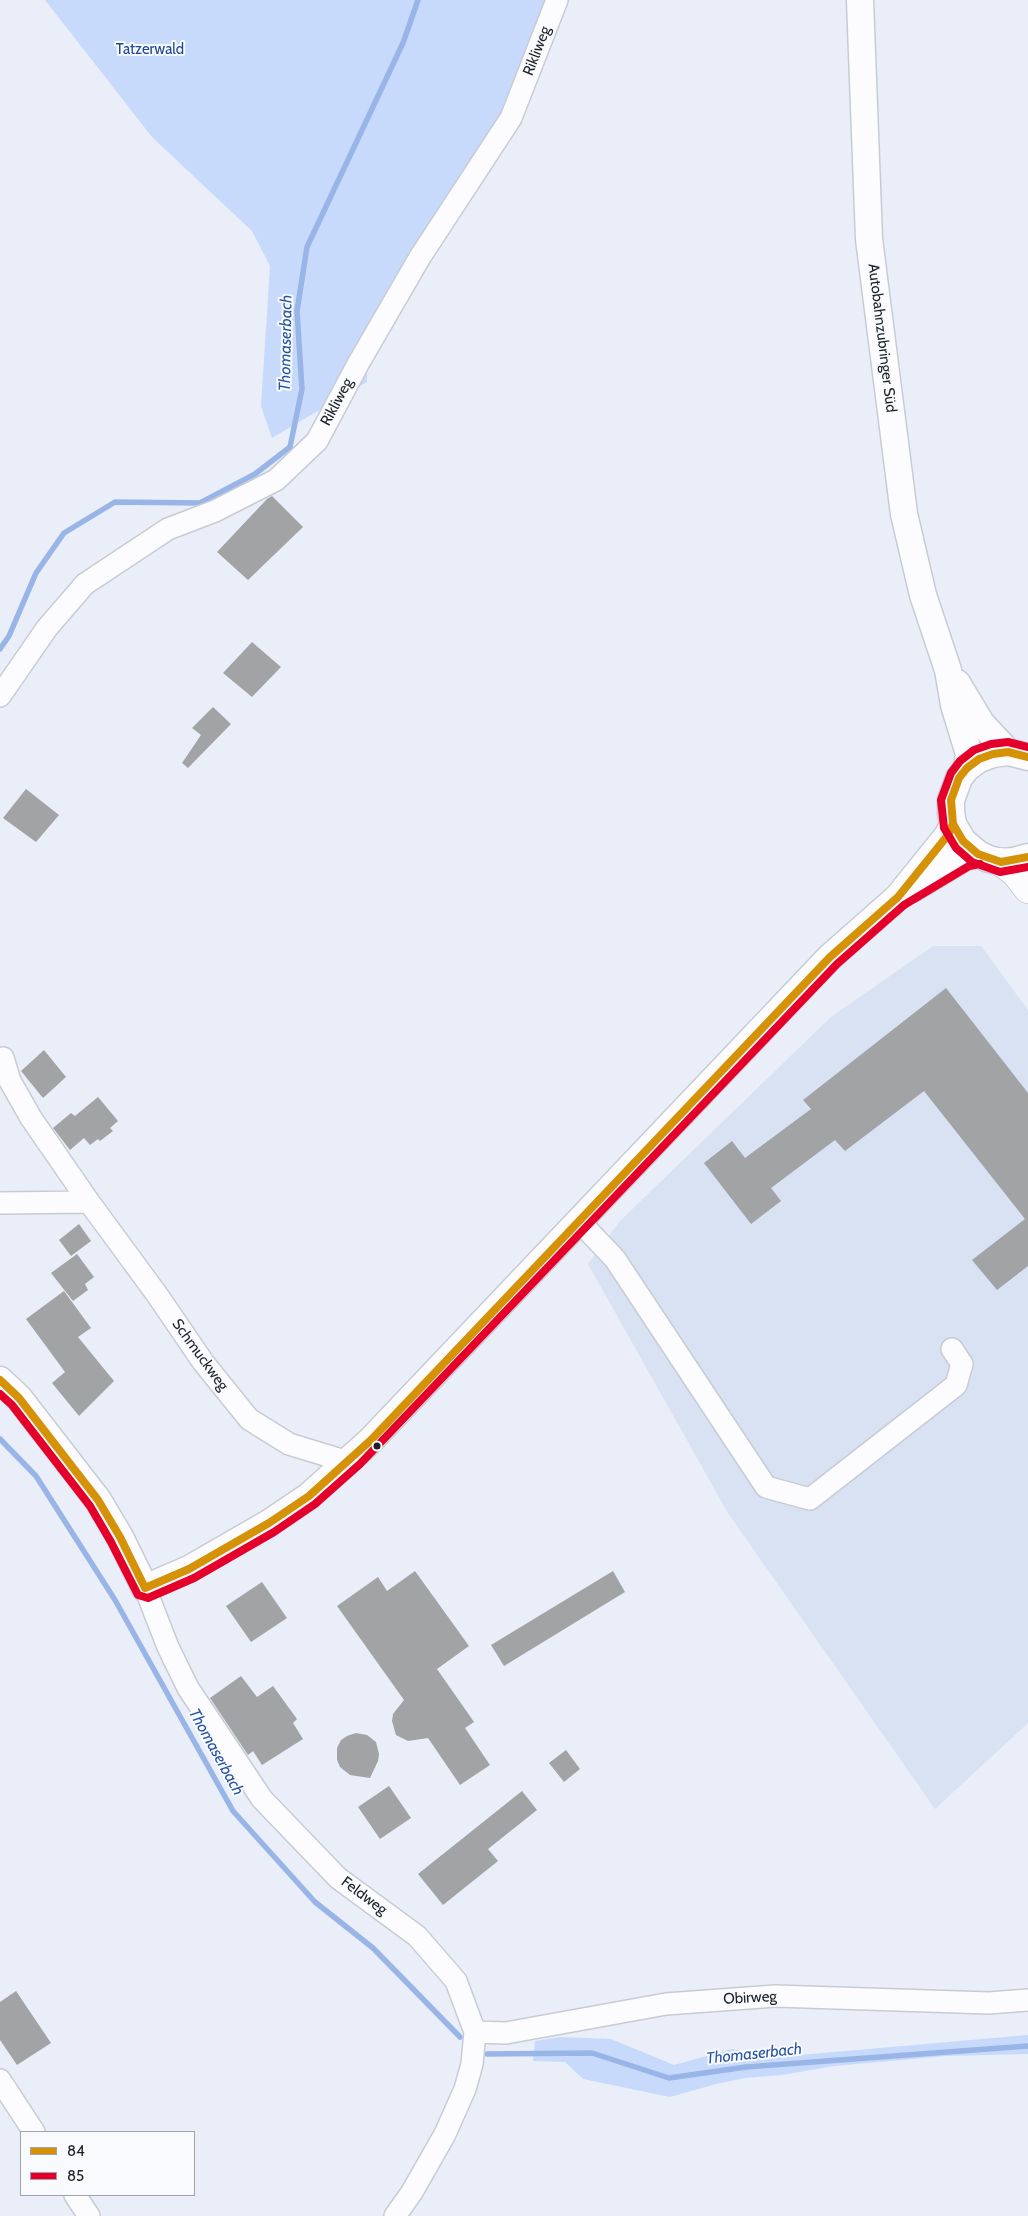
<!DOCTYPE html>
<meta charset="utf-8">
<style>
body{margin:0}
#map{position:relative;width:1028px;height:2216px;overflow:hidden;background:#e9eef8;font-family:Cabin,sans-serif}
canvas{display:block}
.legend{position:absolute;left:20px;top:2131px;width:175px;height:65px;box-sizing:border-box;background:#f8fafd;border:1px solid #a0a3a7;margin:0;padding:6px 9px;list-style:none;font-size:15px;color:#1d2127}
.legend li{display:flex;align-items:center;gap:10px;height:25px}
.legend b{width:25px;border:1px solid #a0a3a7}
</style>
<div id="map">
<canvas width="1028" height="2216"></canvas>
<ul class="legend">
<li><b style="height:6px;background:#d69206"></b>84</li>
<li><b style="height:6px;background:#e4002b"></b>85</li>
</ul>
</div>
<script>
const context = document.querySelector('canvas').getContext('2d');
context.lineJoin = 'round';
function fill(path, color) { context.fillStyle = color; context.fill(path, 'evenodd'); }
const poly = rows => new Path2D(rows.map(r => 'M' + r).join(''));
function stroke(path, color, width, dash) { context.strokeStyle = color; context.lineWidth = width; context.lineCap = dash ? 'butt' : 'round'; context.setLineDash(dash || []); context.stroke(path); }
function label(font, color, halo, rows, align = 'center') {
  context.font = font + ' Cabin,sans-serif'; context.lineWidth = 4; context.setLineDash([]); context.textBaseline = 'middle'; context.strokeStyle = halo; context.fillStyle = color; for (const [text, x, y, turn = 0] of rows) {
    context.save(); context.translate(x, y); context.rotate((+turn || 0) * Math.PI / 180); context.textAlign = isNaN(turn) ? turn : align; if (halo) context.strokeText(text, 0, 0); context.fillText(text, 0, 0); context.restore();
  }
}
fill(poly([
 [933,946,981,946,1028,1010,1028,1723,935,1809,728,1513,588,1264,620,1221,831,1017]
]), '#d8e2f3');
fill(poly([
 [45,0,545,0,502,111,366,328,367,382,272,438,261,406,270,266,252,231,152,137],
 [1028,2035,1028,2054,946,2056,834,2066,782,2075,745,2078,716,2084,670,2097,583,2079,565,2062,533,2061,535,2041,560,2037,611,2039,674,2065,732,2049,777,2057]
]), '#c7dafb');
stroke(poly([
 [0,649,9,636,36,573,64,533,115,502,200,503,255,474,290,447,302,389,297,311,307,247,403,43,418,0],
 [0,1439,36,1476,115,1600,233,1811,315,1902,373,1948,460,2037],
 [487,2054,592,2053,669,2078,746,2067,1028,2046]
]), '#99b5e7', 5.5);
fill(poly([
 [272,496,303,527,248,580,217,552,267,499],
 [252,642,281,667,252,697,223,673],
 [213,707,231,724,188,768,182,763,201,735,192,728],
 [26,789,59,815,36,842,3,818],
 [946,988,1028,1093,1028,1266,997,1290,972,1260,1025,1219,924,1091,845,1151,835,1140,771,1188,781,1201,751,1224,704,1163,732,1141,745,1158,811,1109,803,1100],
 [44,1050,66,1077,43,1098,21,1071],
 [98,1097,118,1121,110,1128,113,1131,100,1141,98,1139,90,1145,84,1138,70,1150,53,1128,71,1113,75,1116],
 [79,1224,91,1241,71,1256,59,1240],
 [77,1254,94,1277,85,1284,88,1290,73,1301,51,1273],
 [64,1291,91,1328,78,1337,114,1381,79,1416,52,1383,65,1372,26,1319],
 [415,1571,469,1646,437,1669,474,1722,465,1728,490,1765,460,1785,428,1738,408,1741,396,1735,392,1721,393,1714,404,1700,337,1606,378,1577,387,1591],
 [613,1571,625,1592,504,1666,491,1645],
 [262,1582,287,1618,251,1642,226,1606],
 [241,1676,257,1697,273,1686,297,1719,293,1723,303,1739,262,1765,253,1751,248,1755,210,1698],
 [356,1733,367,1735,376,1742,379,1754,378,1761,370,1778,350,1775,340,1767,337,1760,337,1748,341,1740,347,1736],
 [566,1750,580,1769,564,1782,549,1763],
 [389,1786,411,1818,380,1839,358,1807],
 [522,1791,537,1810,488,1849,498,1861,443,1905,418,1874],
 [16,1991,51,2043,17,2065,0,2040,0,2002]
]), '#a1a3a5');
const minor = poly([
 [0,696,47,628,85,584,168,529,215,511,276,480,317,441,358,364,420,257,511,118,557,0],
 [0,1059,3,1058,10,1081,31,1118,89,1202,158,1296,203,1362,249,1419,289,1444,348,1462],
 [0,1203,89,1202],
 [578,1220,615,1259,766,1487,810,1499,956,1385,962,1364,952,1349],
 [145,1588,168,1647,188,1688,262,1799,338,1878,417,1936,456,1981,475,2032,472,2064,465,2089,445,2134,412,2192,395,2216],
 [475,2032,506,2033,666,2004,775,1996,989,2003,1028,2000],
 [0,2080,34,2132],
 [75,2195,89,2216]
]);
const major = poly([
 [860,0,869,239,904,514,923,595,948,670,954,705,969,754,967,768],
 [957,683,981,723,1008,752],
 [1028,757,1008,752,993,754,979,759,967,768,959,778,951,800,951,812,953,824,963,841,978,854,989,859,1001,862,1014,861,1028,857],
 [912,889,965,857,978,854],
 [0,1380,19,1398,98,1500,120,1537,145,1588,189,1569,269,1523,309,1496,371,1440,830,957,898,897,948,835,953,824]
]);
const highway = poly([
 [1001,862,1015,872,1028,889]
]);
stroke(minor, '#c7ccd4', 24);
stroke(major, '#c7ccd4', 29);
stroke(highway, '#c7ccd4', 30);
stroke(minor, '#fcfcfe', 21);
stroke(major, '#fcfcfe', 26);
stroke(highway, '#fcfcfe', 28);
stroke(poly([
 [1028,757,1008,752,993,754,979,759,967,768,959,778,951,800,953,824,963,841,978,854,1001,862,1028,857],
 [0,1380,19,1398,98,1500,120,1537,145,1588,189,1569,269,1523,309,1496,371,1440,830,957,898,897,948,835,953,824]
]), '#d69206', 8);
stroke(poly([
 [1028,747,1008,742,991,744,974,750,960,761,951,773,941,800,944,828,956,848,972,862,1000,872,1028,867],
 [0,1394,12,1405,90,1506,111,1542,138,1595,148,1598,194,1578,274,1532,315,1504,360,1464,837,964,904,905,969,866,980,864]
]), '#e4002b', 8);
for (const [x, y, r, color] of [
 [377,1446,4.5,"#1d2127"]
]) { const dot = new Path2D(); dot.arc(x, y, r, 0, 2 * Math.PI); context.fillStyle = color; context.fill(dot); stroke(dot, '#f8fafd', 2); }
label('15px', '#1d4795', '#f8fafd', [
 ["Tatzerwald",150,50]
]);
label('15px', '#1d2127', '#f8fafd', [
 ["Rikliweg",537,51,-69],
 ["Autobahnzubringer Süd",882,338,83],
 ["Rikliweg",337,402,-62],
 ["Schmuckweg",200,1355,54],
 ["Feldweg",364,1896,37],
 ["Obirweg",750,1998,-3]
]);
label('italic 16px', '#2853a2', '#f8fafd', [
 ["Thomaserbach",286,343,-89],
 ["Thomaserbach",216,1752,61],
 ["Thomaserbach",754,2054,-6]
]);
</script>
